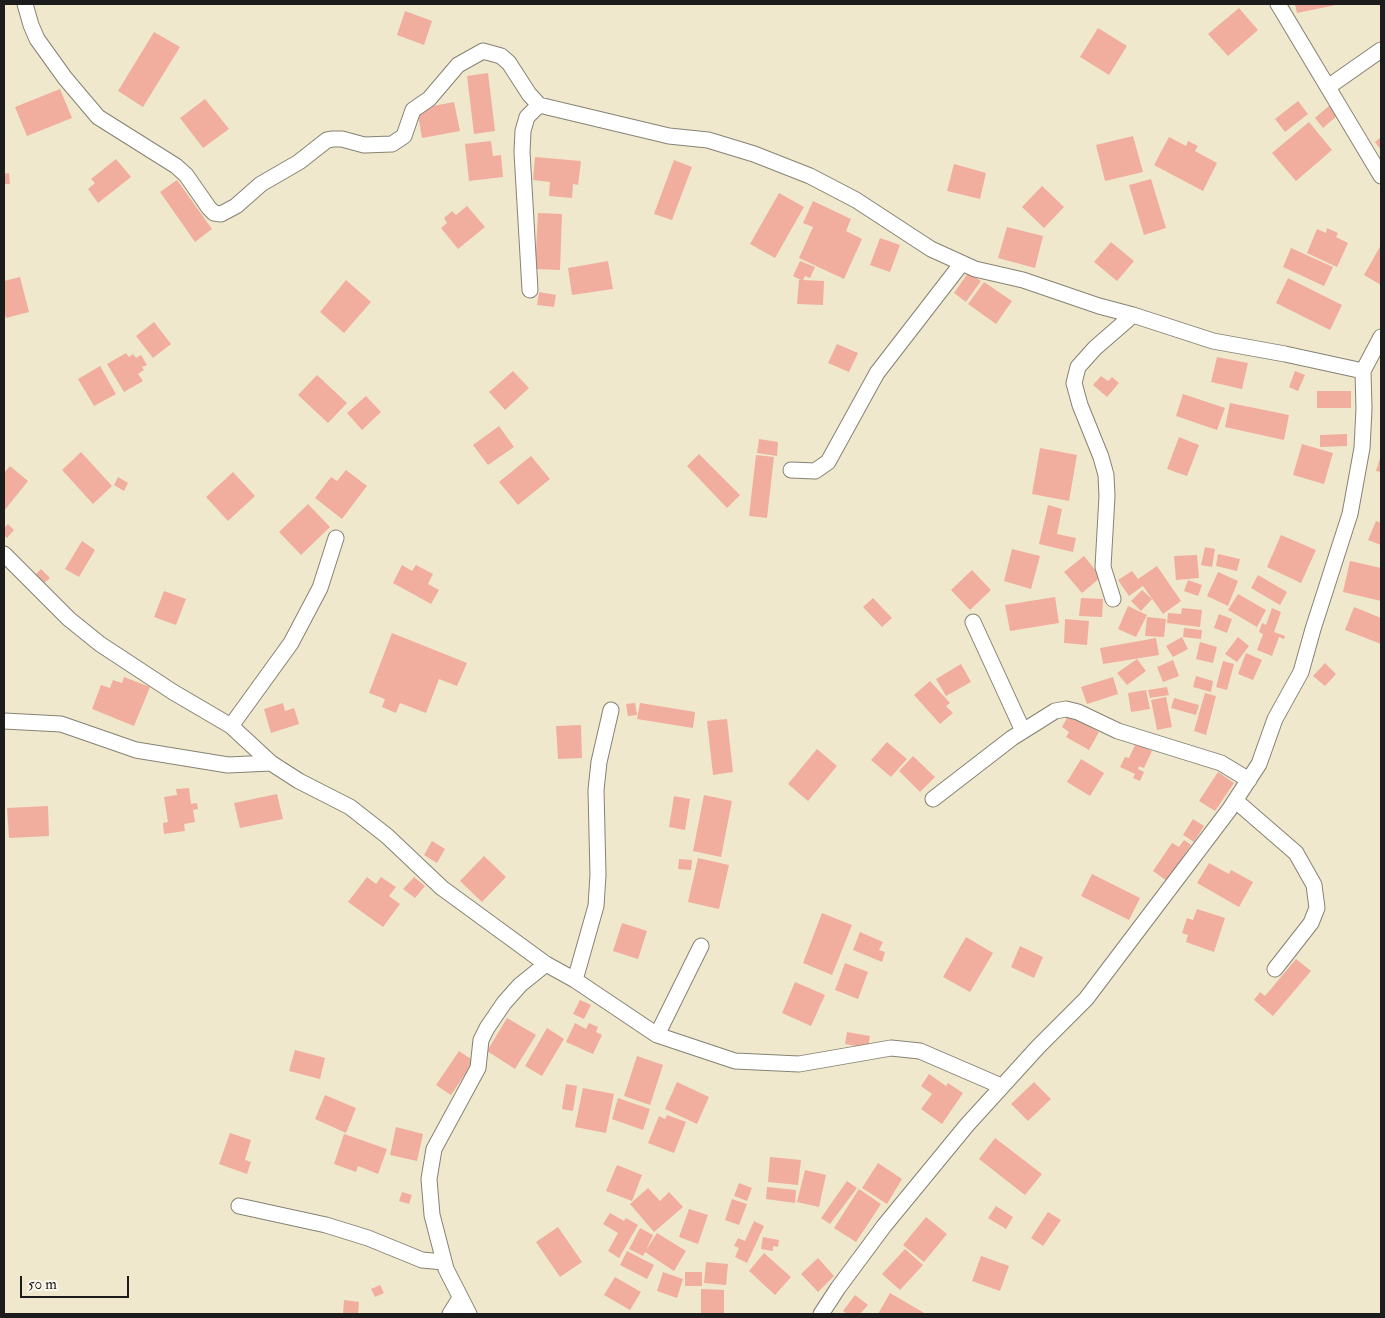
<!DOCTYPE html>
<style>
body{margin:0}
#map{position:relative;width:1385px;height:1318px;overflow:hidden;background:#efe8cc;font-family:"IM FELL Double Pica",serif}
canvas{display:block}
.frame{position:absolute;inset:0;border:5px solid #1c1c1c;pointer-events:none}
.scale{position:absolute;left:20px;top:1276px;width:109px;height:22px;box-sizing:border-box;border:2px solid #1c1c1c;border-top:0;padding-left:6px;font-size:15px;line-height:18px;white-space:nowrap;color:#1c1c1c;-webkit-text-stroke:4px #fbf7ec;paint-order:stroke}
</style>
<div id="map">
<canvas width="1385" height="1318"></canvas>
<div class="frame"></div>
<div class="scale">50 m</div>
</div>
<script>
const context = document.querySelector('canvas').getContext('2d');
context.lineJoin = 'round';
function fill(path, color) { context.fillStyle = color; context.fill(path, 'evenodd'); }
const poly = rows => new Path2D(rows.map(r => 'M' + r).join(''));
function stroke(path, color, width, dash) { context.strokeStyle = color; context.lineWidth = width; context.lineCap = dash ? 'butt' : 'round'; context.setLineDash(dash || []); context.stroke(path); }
fill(poly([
 [1295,4,1335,4,1336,5,1297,13],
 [1239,8,1258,30,1228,56,1208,34],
 [405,11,432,21,424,45,397,35],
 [1098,28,1127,46,1109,75,1080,57],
 [154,32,180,47,143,107,118,91],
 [488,73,495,131,474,134,467,76],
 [60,89,72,118,27,136,15,107],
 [205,99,229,129,203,148,180,118],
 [1298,101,1308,114,1285,132,1275,119],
 [454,102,460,131,422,138,417,109],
 [1330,105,1338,115,1323,128,1315,118],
 [1309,122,1332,150,1296,181,1272,153],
 [1133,136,1143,172,1105,181,1096,145],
 [1169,137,1186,146,1188,141,1198,146,1195,151,1217,163,1203,191,1154,165],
 [1381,137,1381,150,1375,142],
 [491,141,493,156,501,155,503,177,469,181,465,144],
 [535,157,581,161,578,185,573,184,572,198,549,196,550,182,533,180],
 [116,159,131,177,98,203,88,189,95,183,91,179],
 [674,160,692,167,672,220,654,214],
 [954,164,986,173,980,199,947,191],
 [9,173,10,184,4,184,4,174],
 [1151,179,1166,228,1144,235,1129,185],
 [177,180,212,229,195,242,160,192],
 [1042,186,1064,207,1044,228,1022,207],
 [779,193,804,207,775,258,750,244],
 [813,201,851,219,846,231,862,239,844,279,799,258,813,227,803,223],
 [467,206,485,227,458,249,441,228,447,223,444,218,452,211,456,215],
 [538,213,562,214,560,270,535,269],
 [1007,227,1043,236,1035,268,998,258],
 [1327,228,1338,233,1336,237,1348,243,1337,267,1307,253,1317,229,1326,233],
 [880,238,900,245,890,272,870,265],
 [1111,242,1134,261,1117,281,1094,262],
 [1381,245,1381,285,1364,275],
 [1291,248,1333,267,1324,286,1283,267],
 [608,261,613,289,572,295,568,268],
 [800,261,815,267,810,278,805,276,803,280,824,281,823,305,797,304,799,280,801,280,793,276],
 [968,273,981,281,966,302,954,293],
 [20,277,29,312,6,318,4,311,4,281],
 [1288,278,1342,305,1330,330,1276,303],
 [346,280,371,302,344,333,320,312],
 [984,282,1012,301,996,324,968,304],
 [539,292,556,295,554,307,537,305],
 [154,322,171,344,153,358,136,336],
 [837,344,858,353,849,372,828,363],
 [126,353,129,357,133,354,136,358,141,355,147,365,142,367,144,370,138,374,143,381,124,392,107,364],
 [1217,357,1248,363,1242,389,1211,382],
 [100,366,116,394,94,406,78,379],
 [513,371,529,388,505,410,489,392],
 [1295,371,1305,375,1298,391,1289,387],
 [317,375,347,403,328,423,298,395],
 [1101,376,1108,381,1112,377,1119,383,1107,397,1093,385],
 [1317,391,1351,391,1351,408,1317,408],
 [1183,394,1225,408,1217,430,1176,416],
 [366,396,381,412,362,430,347,413],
 [1230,403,1289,415,1284,440,1225,427],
 [499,426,514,447,488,465,473,445],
 [1347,434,1347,446,1320,447,1320,435],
 [1179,437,1199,445,1187,476,1167,469],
 [759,439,778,442,777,456,757,453],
 [1302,444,1333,453,1324,484,1293,475],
 [1040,448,1077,455,1069,501,1032,494],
 [81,452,112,486,93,504,62,470],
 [699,454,740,495,727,508,687,466],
 [756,455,774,457,767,518,749,516],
 [1381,455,1381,472,1376,471],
 [531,456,550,479,518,505,499,482],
 [10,466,28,481,4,511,4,473],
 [346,470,367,486,342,519,315,498,331,477,337,481],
 [233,472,255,496,228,521,206,497],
 [118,477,128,483,124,491,114,485],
 [308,504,330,527,301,555,279,532],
 [1048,505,1062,509,1057,534,1076,538,1073,552,1039,544],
 [1376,521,1381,523,1381,545,1368,540],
 [8,524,14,530,7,538,4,535,4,528],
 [1281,535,1316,550,1301,583,1267,567],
 [82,541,95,550,79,577,65,569],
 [1205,547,1215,549,1212,567,1201,565],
 [1012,549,1040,556,1031,589,1004,581],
 [1218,554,1240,559,1237,571,1216,566],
 [1197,555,1199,578,1176,580,1174,556],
 [1084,556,1101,577,1082,593,1064,572],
 [1350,561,1381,568,1381,601,1343,592],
 [402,565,412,571,416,565,433,574,428,584,439,590,431,604,393,583],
 [1157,566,1181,601,1163,614,1143,586,1129,596,1118,580,1132,571,1138,579],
 [41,569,50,578,43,584,35,575],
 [972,570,991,590,970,610,951,590],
 [1218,572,1238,581,1228,606,1207,596],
 [1258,575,1287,592,1280,605,1251,588],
 [1188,580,1202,585,1198,596,1184,591],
 [1142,590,1152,599,1141,611,1131,601],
 [164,591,186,599,176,625,154,617],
 [1238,594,1266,610,1257,627,1228,610],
 [1055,597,1059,623,1010,631,1005,605],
 [873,598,892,618,882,627,863,607],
 [1081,598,1103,599,1102,617,1079,616],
 [1128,606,1147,615,1136,637,1118,629],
 [1354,607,1381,618,1381,644,1345,630],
 [1182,608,1202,610,1200,627,1167,623,1168,613,1181,614],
 [1272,608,1281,612,1274,632,1285,636,1284,639,1279,637,1272,656,1257,650,1263,634,1259,632,1262,623,1266,625],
 [1219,614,1232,619,1227,633,1214,628],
 [1147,617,1166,619,1164,637,1145,636],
 [1065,619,1089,621,1087,645,1064,643],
 [1184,628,1202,630,1201,639,1183,637],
 [392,633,467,663,457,686,439,679,426,713,400,703,396,713,382,707,385,699,369,693],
 [1182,637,1188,649,1173,657,1166,646],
 [1238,637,1249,646,1237,662,1225,654],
 [1156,638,1159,655,1103,664,1100,648],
 [1200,642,1217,647,1213,663,1196,659],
 [1246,653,1262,660,1253,680,1238,674],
 [1137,659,1146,671,1127,685,1117,673],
 [1173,660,1179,676,1163,682,1157,667],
 [1223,661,1234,664,1227,690,1216,687],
 [1325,663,1336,674,1325,686,1313,676],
 [961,664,971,682,946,696,936,679],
 [1196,676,1213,681,1211,692,1193,687],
 [124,677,150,687,134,726,92,709,101,685,110,688,113,680,122,683],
 [1113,677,1118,694,1087,704,1081,687],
 [930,681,950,703,946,706,953,713,940,724,914,695],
 [1167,687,1169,695,1150,698,1148,690],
 [1146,690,1150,709,1131,712,1128,693],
 [1205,693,1216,696,1206,735,1194,731],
 [1166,697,1172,727,1157,730,1151,700],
 [1174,698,1199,705,1196,715,1171,708],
 [283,703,285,711,294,708,299,724,271,733,264,709],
 [635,703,637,715,628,716,626,704],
 [640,703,695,712,693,728,637,719],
 [1069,714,1099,732,1089,750,1066,737,1069,732,1062,727],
 [727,719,733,772,713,775,707,721],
 [581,725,582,758,558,759,556,726],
 [887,742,907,759,891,777,871,760],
 [1136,743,1152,751,1144,768,1139,766,1138,769,1144,772,1140,781,1133,778,1135,774,1120,767,1125,757,1129,758],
 [817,749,837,766,808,801,788,784],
 [913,756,935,777,920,792,899,771],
 [1081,759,1104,773,1090,796,1067,782],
 [1218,772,1234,783,1215,811,1199,801],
 [189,788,191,804,197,803,198,809,193,810,195,822,184,824,185,831,164,834,163,823,168,822,164,797,177,795,176,789],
 [277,794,283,819,240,828,234,803],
 [704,795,732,801,721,857,693,851],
 [674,796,690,799,685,830,669,827],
 [48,806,49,836,9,838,7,808],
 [1193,819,1204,826,1194,842,1183,835],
 [1184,840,1191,845,1167,881,1153,871,1172,843,1179,847],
 [432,841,445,849,437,863,424,855],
 [484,856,506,877,482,902,460,881],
 [698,858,729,865,719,909,688,902],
 [679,859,692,860,691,870,678,869],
 [1209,863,1229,874,1231,870,1253,882,1239,907,1197,883],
 [1092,874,1140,898,1129,920,1081,896],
 [367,877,376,884,381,877,396,887,389,896,400,904,383,927,348,902],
 [414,877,425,886,415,898,403,889],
 [1197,909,1225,918,1214,952,1186,942,1188,935,1182,933,1187,918,1193,920],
 [822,913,852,925,832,975,803,963],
 [622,923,647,931,638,959,613,951],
 [860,932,883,942,879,950,885,952,882,962,853,950],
 [966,937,993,953,970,992,943,977],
 [1020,946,1043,957,1034,978,1011,967],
 [1296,959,1311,971,1273,1016,1254,1000,1260,992,1265,996],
 [845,963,868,972,858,999,835,990],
 [795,982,825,995,811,1026,782,1013],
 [580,1000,591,1005,584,1019,573,1014],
 [507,1018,536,1035,515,1069,487,1051],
 [575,1023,586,1029,589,1023,598,1027,596,1032,602,1035,593,1054,566,1042],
 [547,1028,564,1039,542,1076,525,1066],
 [847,1032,870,1036,868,1048,845,1044],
 [295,1050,325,1058,320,1079,289,1071],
 [459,1051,474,1061,451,1095,436,1085],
 [637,1056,663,1065,650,1105,624,1096],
 [929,1074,946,1086,948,1083,963,1093,942,1124,921,1109,932,1094,921,1086],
 [677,1082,709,1097,697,1124,665,1109],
 [1034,1082,1051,1099,1028,1121,1011,1104],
 [566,1084,577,1086,573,1111,562,1109],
 [583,1088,614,1094,606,1133,575,1127],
 [325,1095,356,1108,346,1133,315,1119],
 [618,1098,650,1109,643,1130,612,1119],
 [667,1115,686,1122,674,1153,648,1143,659,1116,665,1119],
 [396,1127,423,1134,417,1161,390,1155],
 [230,1133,251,1140,245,1160,251,1162,247,1174,219,1164],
 [344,1134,387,1149,378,1174,358,1166,356,1172,334,1164],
 [995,1138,1042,1174,1025,1195,979,1159],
 [770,1157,801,1160,798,1185,768,1182],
 [878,1163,902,1179,887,1204,862,1188],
 [617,1165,642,1175,632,1201,606,1191],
 [805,1170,826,1175,819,1207,797,1202],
 [847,1181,857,1188,830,1224,821,1218],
 [739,1183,752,1188,747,1201,734,1196],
 [767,1187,796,1190,795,1203,766,1199],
 [648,1188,660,1201,669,1192,683,1207,654,1232,630,1204],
 [859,1189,881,1204,856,1242,834,1228],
 [402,1192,412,1195,409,1204,399,1201],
 [732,1199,747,1204,739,1225,725,1220],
 [996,1206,1013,1217,1006,1229,988,1218],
 [689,1209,708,1215,698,1244,679,1237],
 [1048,1212,1061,1220,1043,1246,1031,1238],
 [610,1213,624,1221,626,1218,638,1225,619,1258,608,1251,618,1233,603,1224],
 [926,1217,947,1234,924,1262,903,1245],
 [754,1221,764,1226,747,1263,735,1257,739,1248,734,1246,738,1238,745,1241],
 [558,1227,582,1262,560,1277,536,1242],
 [640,1228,653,1235,646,1250,657,1233,686,1251,674,1271,645,1252,643,1256,629,1249],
 [763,1237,779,1240,778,1247,773,1246,773,1251,761,1249],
 [905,1249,923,1265,900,1290,882,1274],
 [627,1251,654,1265,647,1279,620,1265],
 [764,1253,791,1277,775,1295,749,1271],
 [981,1256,1009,1266,1000,1291,972,1281],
 [818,1258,834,1276,818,1292,801,1274],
 [706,1262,728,1264,726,1285,704,1283],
 [663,1272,683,1279,677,1298,657,1291],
 [685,1272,702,1272,702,1286,685,1286],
 [615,1277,641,1292,630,1310,604,1295],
 [380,1285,384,1293,375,1297,371,1289],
 [701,1289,724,1290,724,1314,701,1314],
 [890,1293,926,1314,878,1314],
 [855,1295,868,1305,860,1314,847,1314,843,1311],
 [344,1300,359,1302,358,1314,343,1314]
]), '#f1ae9e');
const minor = poly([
 [25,4,31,25,37,39,65,78,98,117,176,166,186,175,209,208,214,213,221,214,236,206,261,184,299,162,327,140,333,139,342,139,364,145,392,144,404,136,413,110,429,99,458,65,483,51,501,56,509,63,529,94,539,105,669,136,708,140,754,154,810,176,856,200,931,249,975,269,1023,280,1099,306,1133,315,1213,341,1285,354,1363,371],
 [1278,4,1381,176],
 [1328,87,1381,50],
 [530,290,522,152,523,131,527,117,539,105],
 [791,470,815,471,828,462,877,373,962,263],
 [4,554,69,619,100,644,173,692,231,726,271,763,299,781,350,807,387,836,442,888,546,964,575,980,657,1035,735,1061,799,1064,891,1048,920,1051,1001,1086],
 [1113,599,1103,567,1107,496,1106,475,1101,457,1080,405,1074,383,1078,367,1095,348,1133,315],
 [973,622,1023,731],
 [4,721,61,724,136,750,228,765,271,763],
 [231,726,291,643,320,588,336,538],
 [933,799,1012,738,1055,711,1066,709,1078,712,1118,731,1221,763,1249,780],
 [1236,801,1296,853,1314,885,1317,908,1311,923,1275,969],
 [575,980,596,906,598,875,596,790,599,762,611,710],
 [657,1035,701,946],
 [239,1206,326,1225,368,1238,422,1260,444,1262],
 [450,1314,460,1298],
 [469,1314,446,1269,432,1215,429,1179,434,1149,478,1068,481,1040,487,1028,504,1003,520,985,546,964],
 [821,1314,838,1288,884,1226,967,1125,1038,1047,1086,999,1229,810,1259,764,1275,719,1301,672,1313,629,1350,514,1362,448,1364,409,1363,371,1381,337]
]);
stroke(minor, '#868274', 17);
stroke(minor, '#fff', 15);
</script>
